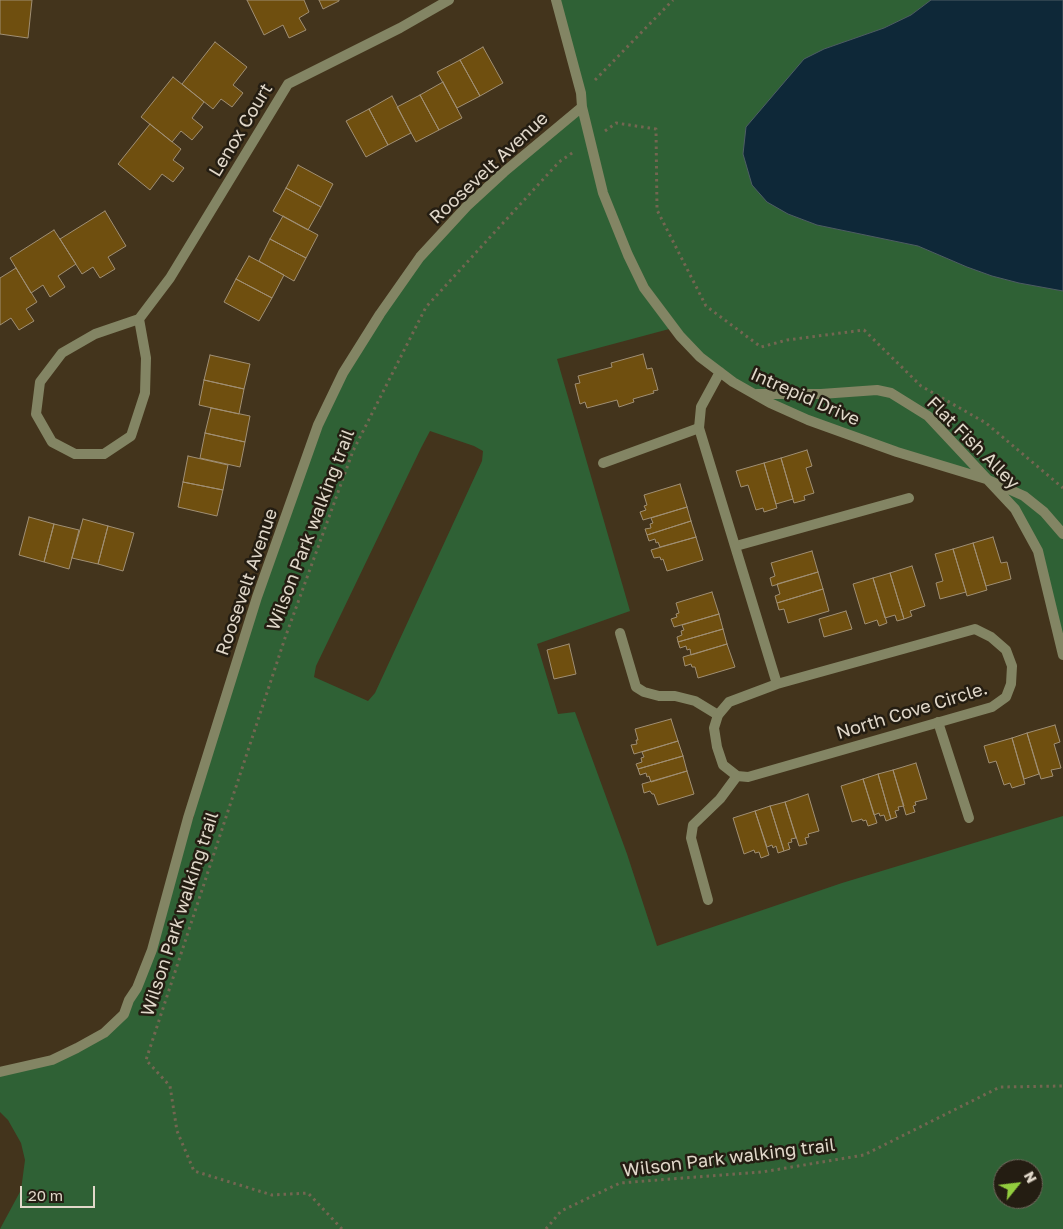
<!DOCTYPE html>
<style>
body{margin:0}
#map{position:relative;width:1063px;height:1229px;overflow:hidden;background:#43341c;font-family:"Golos Text",sans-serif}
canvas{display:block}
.north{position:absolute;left:993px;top:1159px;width:50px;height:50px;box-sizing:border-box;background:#241d12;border:1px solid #70685c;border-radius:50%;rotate:61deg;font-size:14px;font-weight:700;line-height:20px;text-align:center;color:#e1d8ca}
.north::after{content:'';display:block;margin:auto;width:18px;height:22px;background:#92cd3e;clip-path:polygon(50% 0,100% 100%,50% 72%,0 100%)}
.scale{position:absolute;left:20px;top:1186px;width:75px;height:22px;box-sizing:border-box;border:2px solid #e1d8ca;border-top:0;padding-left:6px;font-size:15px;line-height:18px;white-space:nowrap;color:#e1d8ca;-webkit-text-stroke:4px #241d12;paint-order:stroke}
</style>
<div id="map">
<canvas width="1063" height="1229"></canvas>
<div class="north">N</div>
<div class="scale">20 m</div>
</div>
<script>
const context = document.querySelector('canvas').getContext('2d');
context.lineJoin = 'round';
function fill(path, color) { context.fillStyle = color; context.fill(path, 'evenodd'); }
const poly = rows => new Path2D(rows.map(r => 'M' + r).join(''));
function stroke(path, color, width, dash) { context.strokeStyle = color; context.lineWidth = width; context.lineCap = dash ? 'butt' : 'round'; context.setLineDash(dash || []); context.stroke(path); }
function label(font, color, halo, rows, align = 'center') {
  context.font = font + ' "Golos Text",sans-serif'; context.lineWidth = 5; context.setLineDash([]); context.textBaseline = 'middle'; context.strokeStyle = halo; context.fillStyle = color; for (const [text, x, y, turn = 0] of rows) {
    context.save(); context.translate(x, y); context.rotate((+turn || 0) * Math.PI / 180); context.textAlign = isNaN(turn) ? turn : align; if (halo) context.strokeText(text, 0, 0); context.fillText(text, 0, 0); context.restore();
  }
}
fill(poly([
 [558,0,931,0,911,15,884,28,824,49,746,127,788,214,817,225,918,246,967,267,992,276,1019,283,1063,291,1063,655,1038,551,1015,509,986,479,808,420,733,382,673,328,557,359,630,611,537,644,558,714,575,712,627,854,657,946,842,883,1063,816,1063,1229,0,1229,21,1190,25,1160,21,1143,8,1120,0,1112,0,1071,71,1050,121,1018,153,952,186,830,194,817,192,810,232,678,333,392,424,250,582,107],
 [430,431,474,446,483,451,482,461,375,693,368,701,314,677,316,666,421,448],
 [1003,1169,1033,1169,1033,1199,1003,1199]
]), '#2f6135');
const water = poly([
 [931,0,1063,0,1063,291,1019,283,992,276,967,267,918,246,817,225,788,214,767,202,752,185,743,154,746,127,804,59,824,49,884,28,911,15,931,0]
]);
fill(water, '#0e2838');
stroke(water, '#4d5d64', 1);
const building = poly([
 [0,0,32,0,28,38,0,34,0,0],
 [247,0,304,0,309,12,299,18,306,30,289,38,283,25,264,35,247,0],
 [319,0,339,0,339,1,323,9,319,0],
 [215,42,247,67,233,85,243,93,232,107,221,99,213,109,182,84,215,42],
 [483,47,503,83,480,96,460,60,483,47],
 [460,60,480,96,457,108,437,72,460,60],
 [173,77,204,102,192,118,203,127,192,140,181,131,172,142,141,117,173,77],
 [443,82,462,118,439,130,420,95,443,82],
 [420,95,439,130,416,142,397,107,420,95],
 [392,96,411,133,388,145,369,109,392,96],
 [369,109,388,145,366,157,346,121,369,109],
 [150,124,181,149,173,160,184,168,173,182,162,174,150,190,118,164,150,124],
 [298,165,333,184,321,207,286,188,298,165],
 [286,188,321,207,308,230,273,211,286,188],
 [105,211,126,246,108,257,115,269,100,278,93,267,82,274,60,239,105,211],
 [283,216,318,235,306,258,270,239,283,216],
 [54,230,76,264,58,276,65,287,50,297,43,285,31,293,10,258,54,230],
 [270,239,306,258,294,281,259,261,270,239],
 [249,256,284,275,272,298,236,279,249,256],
 [16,268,37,302,26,309,34,321,19,330,11,318,0,325,0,278,16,268],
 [236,279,272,298,259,321,224,302,236,279],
 [643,354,647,369,652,368,658,390,653,391,654,393,633,399,634,402,619,407,617,400,587,408,585,402,580,404,575,384,580,383,578,376,612,367,611,363,643,354],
 [210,355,250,364,244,389,204,380,210,355],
 [204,380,244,389,239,414,199,405,204,380],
 [211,408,250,416,245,442,205,433,211,408],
 [205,433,245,442,240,467,200,458,205,433],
 [807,450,812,466,806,468,814,493,804,496,805,500,794,503,781,458,807,450],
 [188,456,228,465,223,490,183,482,188,456],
 [781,458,793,499,776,504,764,463,781,458],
 [764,463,777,508,764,512,763,508,756,510,748,485,741,487,736,471,764,463],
 [183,482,223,490,217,516,178,507,183,482],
 [680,484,687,507,643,520,640,512,646,510,644,506,647,505,644,495,680,484],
 [687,507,691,521,647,535,645,529,651,528,650,524,653,523,651,518,687,507],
 [29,517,54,524,44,562,19,555,29,517],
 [83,519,108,526,98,564,72,558,83,519],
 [691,521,696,537,660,547,658,542,656,543,655,539,649,541,647,535,691,521],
 [54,524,79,530,69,569,44,562,54,524],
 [108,526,134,533,123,571,98,564,108,526],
 [696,537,703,560,667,571,663,559,661,560,660,557,654,558,651,550,696,537],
 [993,537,1001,563,1007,562,1011,579,986,586,973,543,993,537],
 [973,543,987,590,967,596,953,549,973,543],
 [953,549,966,592,940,599,936,583,943,581,935,554,953,549],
 [812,551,818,572,772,586,770,578,775,576,771,563,812,551],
 [912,566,925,606,910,611,912,616,904,619,890,573,912,566],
 [818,572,823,589,777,603,775,596,780,594,777,584,818,572],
 [890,573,904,619,897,621,895,615,885,618,873,578,890,573],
 [873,578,887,623,879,626,877,620,865,624,853,584,873,578],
 [823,589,829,611,788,623,784,609,779,610,777,603,823,589],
 [712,592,719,614,674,627,671,619,677,617,676,614,679,613,676,603,712,592],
 [846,611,852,629,824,637,819,619,846,611],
 [719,614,723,629,678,642,677,637,682,635,681,631,684,630,682,625,719,614],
 [723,629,727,644,691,655,690,649,687,650,686,646,680,648,678,642,723,629],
 [569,644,576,674,554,679,547,650,569,644],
 [727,644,735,667,698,678,695,667,692,667,691,664,685,666,683,657,727,644],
 [671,719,678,741,634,754,631,745,637,744,636,740,638,740,635,729,671,719],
 [1055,725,1060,742,1054,744,1061,768,1051,770,1053,776,1041,779,1027,733,1055,725],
 [1027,733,1039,774,1024,779,1012,738,1027,733],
 [1012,738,1025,784,1012,788,1010,783,1004,785,996,761,989,763,984,746,1012,738],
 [678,741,683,756,638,769,636,764,642,762,641,758,644,757,642,752,678,741],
 [683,756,687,771,651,782,649,776,647,777,646,773,640,775,638,769,683,756],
 [916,763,927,799,915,802,916,805,913,806,915,812,906,815,893,770,916,763],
 [893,770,904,806,898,807,899,810,895,811,897,817,891,819,878,774,893,770],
 [687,771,694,794,658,805,654,794,652,794,650,791,644,793,642,784,687,771],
 [878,774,891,819,886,821,884,815,880,816,879,813,874,815,863,779,878,774],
 [863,779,877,823,868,826,866,820,863,821,862,819,852,822,841,786,863,779],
 [808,794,819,831,808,834,809,837,805,838,807,844,799,846,785,802,808,794],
 [785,802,796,838,791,839,792,842,788,843,790,849,784,851,770,806,785,802],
 [770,806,784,851,778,853,776,846,773,848,772,845,767,847,755,811,770,806],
 [755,811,769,855,761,858,759,852,755,853,754,850,744,854,733,818,755,811]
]);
fill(building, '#6f4f0f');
stroke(building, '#a08f74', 1);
stroke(poly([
 [595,80,673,0],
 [605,131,616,123,656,129,657,210,706,306,761,347,787,340,864,330,921,386,986,423,1063,488],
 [342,1229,308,1193,272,1195,194,1171,177,1131,170,1086,146,1060,285,638,353,451,426,307,559,162,575,151],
 [546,1229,561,1211,620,1183,762,1172,864,1155,1000,1087,1063,1086]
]), '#736651', 3, [2.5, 4]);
stroke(poly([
 [603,463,699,428],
 [736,546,909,498],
 [620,633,636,687,644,692,659,696,675,696,695,701,718,715],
 [938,722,969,818],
 [708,900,691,838,693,825,720,799,737,776]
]), '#838564', 10);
stroke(poly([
 [556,0,581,93,582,107,603,193,628,255,644,288,680,336,700,357,733,382,770,403,808,420,897,452,986,479,1024,496,1044,512,1063,534],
 [139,319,146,358,145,393,131,436,104,454,75,454,52,442,36,414,40,382,62,353,95,334,139,319,170,278,288,84,400,28,449,0],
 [720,372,701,407,699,428,777,684,729,702,718,715,714,728,717,747,723,765,737,776,748,777,992,707,1006,697,1011,684,1012,666,1006,650,991,637,975,629,777,684],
 [757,394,821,394,877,390,891,393,928,416,1015,509,1038,551,1063,655],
 [0,1072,52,1060,77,1048,104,1033,124,1014,129,1000,137,988,152,950,188,818,257,597,318,425,343,373,380,314,420,257,467,206,504,172,582,107]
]), '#838564', 10);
label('18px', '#e1d8ca', '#241d12', [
 ["Lenox Court",241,130,-59],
 ["Roosevelt Avenue",489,168,-43],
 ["Intrepid Drive",805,397,24],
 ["Flat Fish Alley",973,443,45],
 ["Wilson Park walking trail",311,530,-69],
 ["Roosevelt Avenue",247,582,-71],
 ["North Cove Circle.",912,711,-17],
 ["Wilson Park walking trail",180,914,-72],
 ["Wilson Park walking trail",729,1158,-7]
]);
</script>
